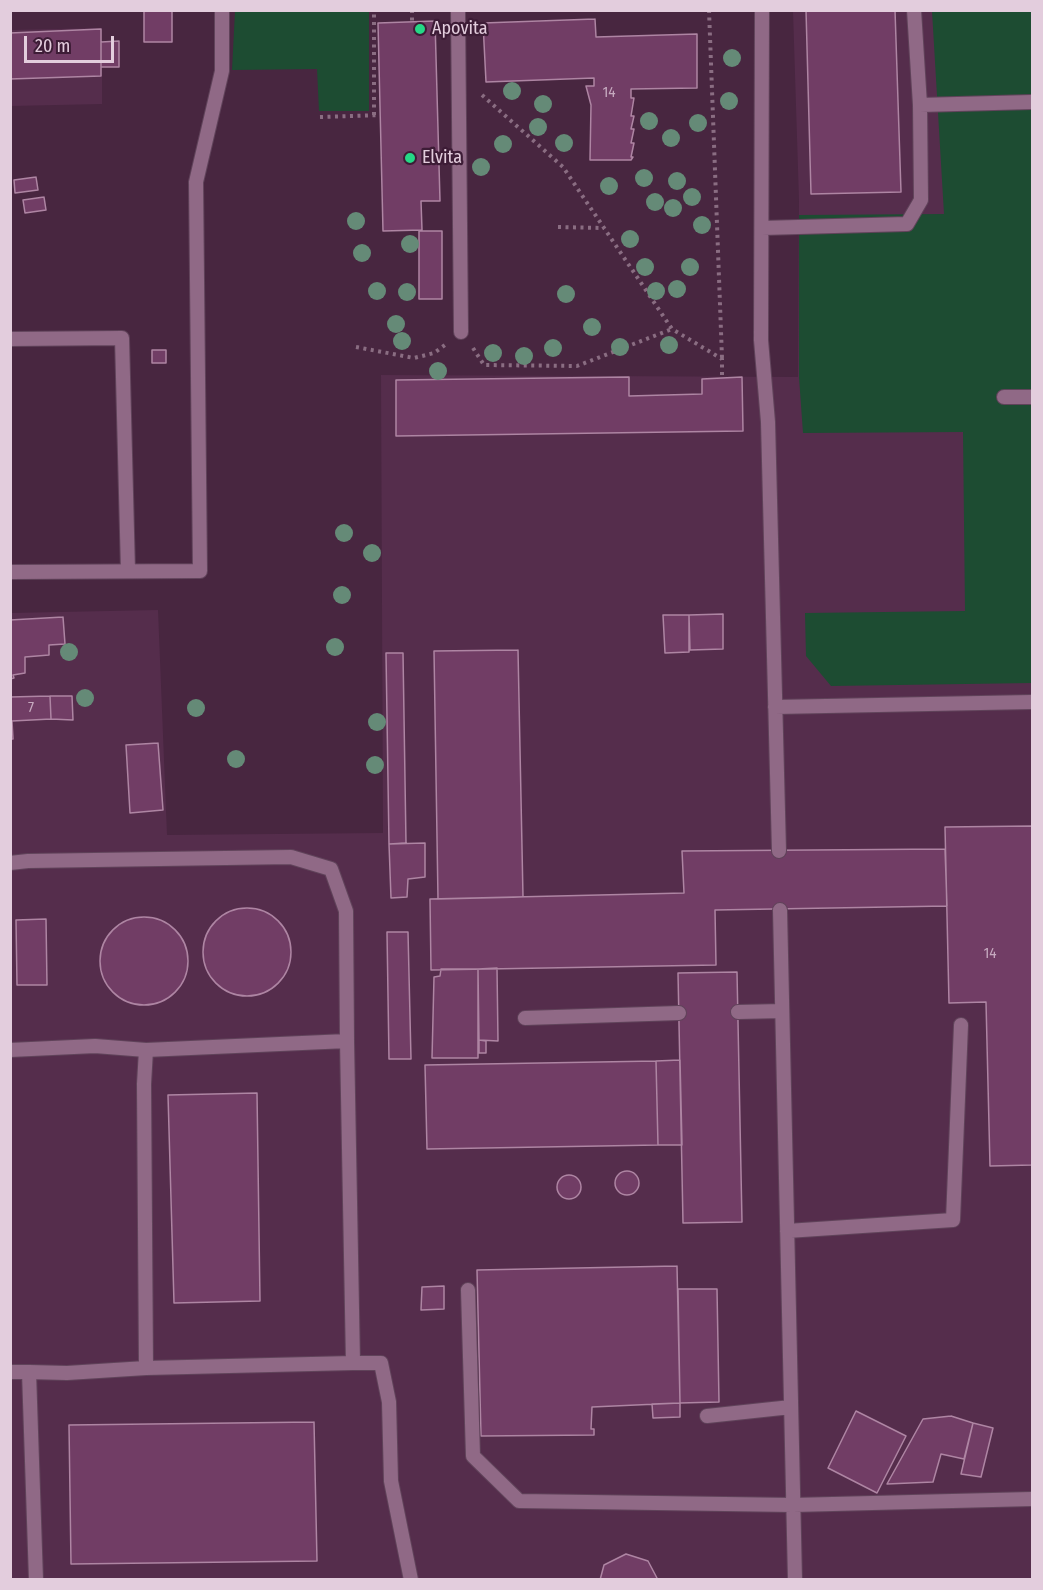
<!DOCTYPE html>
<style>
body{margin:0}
#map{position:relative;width:1043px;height:1590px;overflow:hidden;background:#482640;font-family:"Fira Sans Condensed",sans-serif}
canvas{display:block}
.frame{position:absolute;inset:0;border:12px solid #e3cddd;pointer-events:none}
.scale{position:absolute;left:24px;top:36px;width:90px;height:27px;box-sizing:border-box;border:3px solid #e3cddd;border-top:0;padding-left:8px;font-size:18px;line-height:21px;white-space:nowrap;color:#e3cddd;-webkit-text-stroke:4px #3d1c36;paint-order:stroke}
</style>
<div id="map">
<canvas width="1043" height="1590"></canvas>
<div class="frame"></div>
<div class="scale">20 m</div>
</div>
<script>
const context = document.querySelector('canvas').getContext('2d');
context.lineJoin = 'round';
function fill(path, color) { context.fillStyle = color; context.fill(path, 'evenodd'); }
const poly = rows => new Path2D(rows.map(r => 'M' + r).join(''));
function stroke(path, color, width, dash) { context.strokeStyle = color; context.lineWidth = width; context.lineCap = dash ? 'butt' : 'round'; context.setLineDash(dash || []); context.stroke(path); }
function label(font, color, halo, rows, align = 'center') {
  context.font = font + ' "Fira Sans Condensed",sans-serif'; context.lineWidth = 4.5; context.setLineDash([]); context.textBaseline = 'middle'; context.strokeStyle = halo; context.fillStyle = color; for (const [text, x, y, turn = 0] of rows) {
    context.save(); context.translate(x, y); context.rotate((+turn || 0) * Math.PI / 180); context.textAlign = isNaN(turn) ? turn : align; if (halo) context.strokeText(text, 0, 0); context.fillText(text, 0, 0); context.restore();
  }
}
fill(poly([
 [793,11,1032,11,1032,1579,11,1579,10,613,158,610,167,835,383,833,381,375,798,377,799,200],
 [102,28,102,104,11,106,10,30]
]), '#552d4c');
fill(poly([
 [235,11,369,11,369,111,319,111,317,69,232,70],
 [932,11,1032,11,1032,683,831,686,806,656,805,613,965,611,963,432,803,433,799,377,799,215,944,214]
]), '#1d4c32');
const building = poly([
 [144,10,172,10,172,42,144,42,144,10],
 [806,10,895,10,901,192,811,194,806,10],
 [595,19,596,37,697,34,697,88,631,89,631,98,634,98,631,116,634,116,631,129,634,129,631,143,634,143,631,157,633,157,631,160,590,160,591,105,586,86,594,86,594,78,486,82,483,23,595,19],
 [435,21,440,201,421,201,422,230,383,231,378,23,435,21],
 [101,29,101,76,10,79,10,33,101,29],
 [119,41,119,67,101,67,101,42,119,41],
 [36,177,38,190,15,193,14,180,36,177],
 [44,197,46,210,25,213,23,200,44,197],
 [419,231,442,231,442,299,419,299,419,231],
 [152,350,166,350,166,363,152,363,152,350],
 [629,377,629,396,702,394,702,379,742,377,743,431,396,436,396,380,629,377],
 [723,614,723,649,690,650,689,615,723,614],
 [663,615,689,615,689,652,665,653,663,615],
 [63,617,65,644,49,645,49,655,25,657,25,673,13,675,14,678,10,679,10,620,63,617],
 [518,650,523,897,438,899,434,651,518,650],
 [386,653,403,653,406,843,389,844,386,653],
 [50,696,72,696,73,720,51,719,50,696],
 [50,696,51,719,12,721,13,739,10,739,10,697,50,696],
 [158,743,163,810,130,813,126,745,158,743],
 [1032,826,1032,1165,990,1166,986,1002,949,1003,945,827,1032,826],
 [425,843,425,877,408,879,407,897,391,898,389,844,425,843],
 [945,849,947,906,715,910,716,965,431,970,430,899,684,893,682,851,945,849],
 '203 952a44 44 0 1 1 88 0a44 44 0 1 1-88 0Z',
 '100 961a44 44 0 1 1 88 0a44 44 0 1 1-88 0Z',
 [46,919,47,985,17,985,16,920,46,919],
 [387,932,408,932,411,1059,389,1059,387,932],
 [497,968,498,1041,479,1040,478,969,497,968],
 [441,969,478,969,478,1058,432,1058,434,977,440,976,441,969],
 [737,972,742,1222,683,1223,678,973,737,972],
 [479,1040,486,1041,486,1053,479,1053,479,1040],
 [680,1060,682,1145,658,1145,656,1061,680,1060],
 [656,1061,658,1145,427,1149,425,1065,656,1061],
 [257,1093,260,1301,174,1303,168,1095,257,1093],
 '615 1183a12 12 0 1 1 24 0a12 12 0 1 1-24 0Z',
 '557 1187a12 12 0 1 1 24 0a12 12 0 1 1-24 0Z',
 [677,1266,680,1403,592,1407,591,1429,594,1429,594,1435,481,1436,477,1270,677,1266],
 [444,1286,444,1309,421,1310,422,1287,444,1286],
 [678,1289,717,1289,719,1402,680,1403,678,1289],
 [680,1403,680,1417,653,1418,652,1404,680,1403],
 [856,1411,906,1436,877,1493,828,1468,856,1411],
 [951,1416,973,1423,964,1459,941,1454,933,1482,887,1484,923,1419,951,1416],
 [314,1422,317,1561,71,1564,69,1425,314,1422],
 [973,1423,993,1428,981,1477,961,1474,973,1423],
 [626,1554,648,1561,658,1580,600,1580,604,1565,626,1554]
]);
fill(building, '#713d65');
stroke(building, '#ae85a3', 1.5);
const service = poly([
 [458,10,461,332],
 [762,10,761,340,768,422,779,851],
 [920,105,1032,102],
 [762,228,907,224,921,200,920,105,914,10],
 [10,339,122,338,128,571],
 [1004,397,1032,397],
 [10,572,200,571,196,182,222,71,222,10],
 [775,707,1032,702],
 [10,863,28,861,291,857,331,869,346,911,347,1041,146,1050,144,1084,146,1368],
 [780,910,795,1580],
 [738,1012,782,1011],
 [525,1018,679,1013],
 [347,1041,353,1363],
 [10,1050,95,1046,146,1050],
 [787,1231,953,1220,961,1025],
 [468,1290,473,1456,519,1501,793,1505,1032,1499],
 [10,1372,29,1372],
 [707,1416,791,1407],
 [36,1580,29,1372,67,1373,146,1368,353,1363,381,1363,389,1402,391,1481,411,1580]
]);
stroke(service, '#60435a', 16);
stroke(poly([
 [412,10,412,22],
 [709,10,722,358],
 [482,95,563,167,672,329,722,359,722,378],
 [374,115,374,10],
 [320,117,380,115],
 [558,227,604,228],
 [356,347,414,358,434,353,445,345],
 [473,348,484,365,577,366,672,329]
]), '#8a6d82', 4, [3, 4.5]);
stroke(service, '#906986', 14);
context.fillStyle = '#658a77';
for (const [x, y] of [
 [732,58],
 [512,91],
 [729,101],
 [543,104],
 [649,121],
 [698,123],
 [538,127],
 [671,138],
 [564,143],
 [503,144],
 [481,167],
 [644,178],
 [677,181],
 [609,186],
 [692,197],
 [655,202],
 [673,208],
 [356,221],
 [702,225],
 [630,239],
 [410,244],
 [362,253],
 [645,267],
 [690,267],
 [677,289],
 [377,291],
 [656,291],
 [407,292],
 [566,294],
 [396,324],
 [592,327],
 [402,341],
 [669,345],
 [620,347],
 [553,348],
 [493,353],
 [524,356],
 [438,371],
 [344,533],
 [372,553],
 [342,595],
 [335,647],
 [69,652],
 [85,698],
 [196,708],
 [377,722],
 [236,759],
 [375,765]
]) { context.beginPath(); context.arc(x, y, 9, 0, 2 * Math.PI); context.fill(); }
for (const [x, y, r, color] of [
 [420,29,6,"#25d886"],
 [410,158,6,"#25d886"]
]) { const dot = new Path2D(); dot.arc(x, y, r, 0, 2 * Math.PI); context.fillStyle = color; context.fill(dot); stroke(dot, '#3d1c36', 2); }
label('15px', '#c6a9bf', null, [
 ["14",609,93],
 ["7",31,708],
 ["14",990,954]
]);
label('18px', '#e3cddd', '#3d1c36', [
 ["Apovita",432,29],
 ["Elvita",422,158]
], 'left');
</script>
